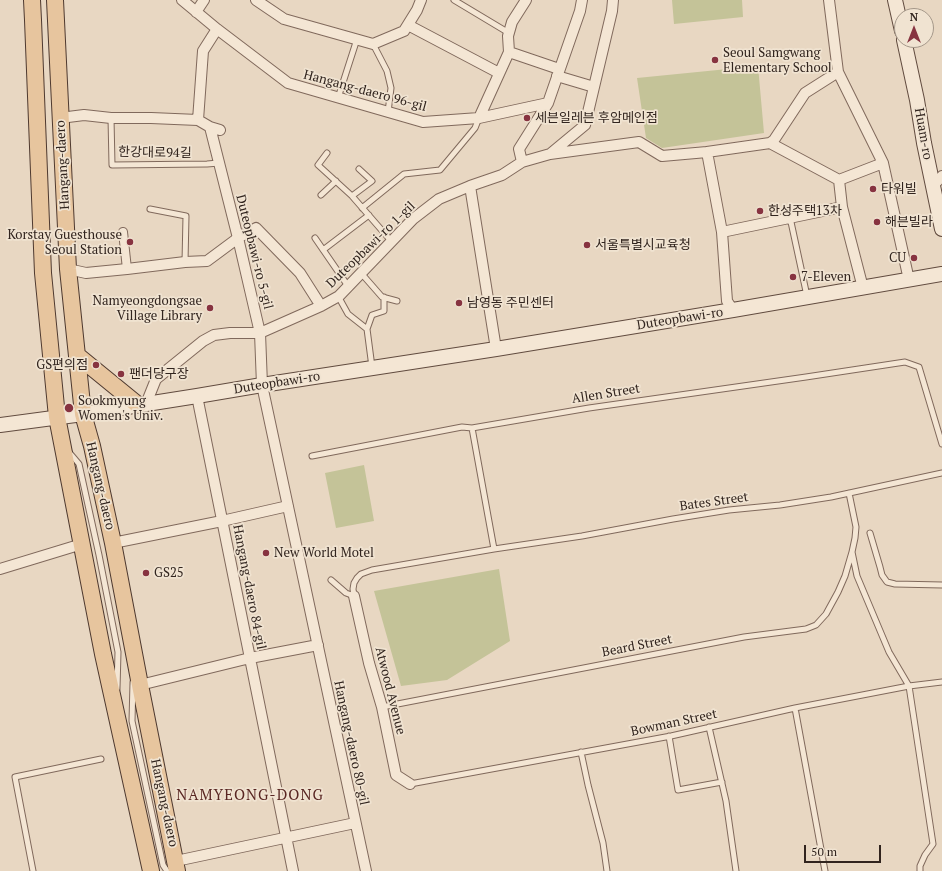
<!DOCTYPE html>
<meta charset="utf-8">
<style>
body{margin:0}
#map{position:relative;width:942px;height:871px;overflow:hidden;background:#e8d7c2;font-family:"PT Serif",serif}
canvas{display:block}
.north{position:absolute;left:894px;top:8px;width:40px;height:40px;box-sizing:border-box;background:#f0e3d1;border:1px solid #a49789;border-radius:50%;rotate:0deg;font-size:11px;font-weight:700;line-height:16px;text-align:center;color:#31241e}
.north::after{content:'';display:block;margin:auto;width:14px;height:18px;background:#873340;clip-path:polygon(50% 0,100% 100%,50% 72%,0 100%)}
.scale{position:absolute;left:804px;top:845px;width:77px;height:18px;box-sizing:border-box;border:2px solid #31241e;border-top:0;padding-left:5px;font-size:12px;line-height:14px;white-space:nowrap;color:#31241e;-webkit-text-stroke:3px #f0e3d1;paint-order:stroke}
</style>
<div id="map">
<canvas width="942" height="871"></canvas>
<div class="north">N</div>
<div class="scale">50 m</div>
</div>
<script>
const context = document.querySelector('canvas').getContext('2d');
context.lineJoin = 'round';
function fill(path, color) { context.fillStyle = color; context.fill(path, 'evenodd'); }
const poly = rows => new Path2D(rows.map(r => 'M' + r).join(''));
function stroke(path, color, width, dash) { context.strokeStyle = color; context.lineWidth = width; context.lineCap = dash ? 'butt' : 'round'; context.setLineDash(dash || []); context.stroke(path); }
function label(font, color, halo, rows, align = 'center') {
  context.font = font + ' "PT Serif","Noto Sans KR",serif'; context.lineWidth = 3.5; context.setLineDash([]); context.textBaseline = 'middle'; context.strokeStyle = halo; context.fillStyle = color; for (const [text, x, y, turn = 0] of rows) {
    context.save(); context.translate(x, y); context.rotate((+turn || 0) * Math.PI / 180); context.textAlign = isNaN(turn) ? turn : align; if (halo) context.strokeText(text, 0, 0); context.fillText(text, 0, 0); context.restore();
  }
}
fill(poly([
 [672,0,742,0,743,17,674,24],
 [758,66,764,133,662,148,646,138,637,78],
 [364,465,374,521,336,528,325,473],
 [499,569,510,641,447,680,401,686,374,591]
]), '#c4c398');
const service = poly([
 [454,0,509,33],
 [373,44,387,71,391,88,388,112],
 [338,98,357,39],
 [111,118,112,165,207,164,219,163],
 [327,153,318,165,352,196,392,242],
 [321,195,336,181],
 [352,196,372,181,359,169],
 [362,208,404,174,440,170,475,128,479,118],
 [150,209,186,216,185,262],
 [787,220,791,222,807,296],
 [315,238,348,286],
 [323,250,369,215],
 [361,273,382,297,397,301],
 [338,296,348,314,367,329,372,367],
 [367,329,372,315,384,311,384,297],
 [472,428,494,549],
 [68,451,79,464,99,555,118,652,117,689],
 [312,456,462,427,472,428,589,408,806,377,905,362,919,367,942,444],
 [849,493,856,527,855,538,852,552,857,576,889,652,909,686,933,844,925,855,920,866,920,871],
 [870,533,880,567,882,575,887,582,895,584,942,585],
 [331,580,346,593,354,596,353,589,354,583,357,578,361,574,372,570,494,549,582,536,673,519,729,510,780,505,831,497,942,473],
 [133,682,132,721,163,865,167,871],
 [382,707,744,637,806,629,816,625,826,614,838,592,845,576,852,552],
 [795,708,825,871],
 [709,727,726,801,736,871],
 [669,736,678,790,722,782],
 [581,752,588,785,603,843,607,871],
 [410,784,671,736,795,708,909,686,942,682],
 [33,871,15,777,101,759]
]);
const pedestrian = poly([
 [123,232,127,269]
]);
const minor = poly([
 [182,0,217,29,288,83,423,122,479,118,548,103],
 [256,0,284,19,373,44,404,31,417,10,421,0],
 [829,0,838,72,883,163,909,280],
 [196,12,204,0],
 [408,25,499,73],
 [509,52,559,69],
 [557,76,594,87],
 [60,118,84,115,111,118,151,118,198,120,210,127,220,130],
 [479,118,509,52,508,36,512,22,526,0],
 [198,120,203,51,217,29],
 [210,127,238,238,260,333,262,385,366,871],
 [770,143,839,180,883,163],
 [707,152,722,232,727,301,733,310],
 [550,154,585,125,612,11,613,0],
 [522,162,519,149,548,103,580,11,582,0],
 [839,180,842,207,863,288],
 [470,186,496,349],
 [933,186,942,176],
 [722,232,842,207],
 [68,269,86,273,127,269,185,262,207,261,238,238,256,228,300,273,321,306],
 [197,396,293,871],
 [146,404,156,379,203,341,214,335,230,333,260,333,321,306,339,296,413,219,439,199,470,186,502,175,522,162,550,154,639,142,662,156,707,152,770,143,774,140,805,93,838,72],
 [113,543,222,521,288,506],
 [0,569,82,544],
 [354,596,369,663,382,707,396,775,410,784],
 [140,685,250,658,318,645],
 [176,861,355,823]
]);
const secondary = poly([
 [895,0,902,31],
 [904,40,917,100,924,143,942,229],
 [0,425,83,414,197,396,262,385,496,349,733,310,942,274]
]);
const primary = poly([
 [32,0,33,20,43,273,57,417,103,654,151,871],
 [55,0,68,269,83,414,92,446,113,543,140,685,177,871],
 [78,356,138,405]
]);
stroke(service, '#80695c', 7);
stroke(pedestrian, '#80695c', 10);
stroke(minor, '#80695c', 12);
stroke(secondary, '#614b3f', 16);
stroke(primary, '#4e392f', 18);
stroke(service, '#f4e6d4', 5);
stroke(pedestrian, '#f4e6d4', 8);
stroke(minor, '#f4e6d4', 10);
stroke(secondary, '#f4e6d4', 14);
stroke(primary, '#e7c59e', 16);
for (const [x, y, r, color] of [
 [715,60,4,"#873340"],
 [527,118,4,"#873340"],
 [873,189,4,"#873340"],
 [760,211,4,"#873340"],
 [877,222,4,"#873340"],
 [130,242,4,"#873340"],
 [587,245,4,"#873340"],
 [914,258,4,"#873340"],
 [793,277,4,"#873340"],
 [459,303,4,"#873340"],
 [210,308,4,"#873340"],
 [96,365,4,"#873340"],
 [121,374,4,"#873340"],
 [69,408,5,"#873340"],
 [266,553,4,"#873340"],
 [146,573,4,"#873340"]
]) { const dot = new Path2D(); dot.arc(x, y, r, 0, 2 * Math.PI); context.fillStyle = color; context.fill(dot); stroke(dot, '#f0e3d1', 1.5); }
label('13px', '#31241e', '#f0e3d1', [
 ["Seoul Samgwang",723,53],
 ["Elementary School",723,68],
 ["세븐일레븐 후암메인점",535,118],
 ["타워빌",881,189],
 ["한성주택13차",768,211],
 ["해븐빌라",885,222],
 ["Korstay Guesthouse",122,235,"right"],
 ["Seoul Station",122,250,"right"],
 ["서울특별시교육청",595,245],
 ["CU",906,258,"right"],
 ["7-Eleven",801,277],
 ["Namyeongdongsae",202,301,"right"],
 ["Village Library",202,316,"right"],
 ["남영동 주민센터",467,303],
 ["GS편의점",88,365,"right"],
 ["팬더당구장",129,374],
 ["Sookmyung",78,401],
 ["Women's Univ.",78,416],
 ["New World Motel",274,553],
 ["GS25",154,573]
], 'left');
label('13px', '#31241e', '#f0e3d1', [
 ["Hangang-daero 96-gil",365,91,15],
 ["Huam-ro",923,134,80],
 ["한강대로94길",155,153,1],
 ["Hangang-daero",63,165,-93],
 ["Duteopbawi-ro 1-gil",371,245,-44],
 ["Duteopbawi-ro 5-gil",254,252,76],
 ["Duteopbawi-ro",680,319,-9],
 ["Duteopbawi-ro",277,383,-9],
 ["Allen Street",606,394,-9],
 ["Hangang-daero",100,486,77],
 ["Bates Street",714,502,-8],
 ["Hangang-daero 84-gil",249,587,79],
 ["Beard Street",637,646,-11],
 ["Atwood Avenue",390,691,76],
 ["Bowman Street",674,723,-12],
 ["Hangang-daero 80-gil",351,743,78],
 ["Hangang-daero",164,803,78]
]);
context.letterSpacing = '1px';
label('15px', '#592622', '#f0e3d1', [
 ["NAMYEONG-DONG",250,796]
]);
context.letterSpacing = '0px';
</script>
